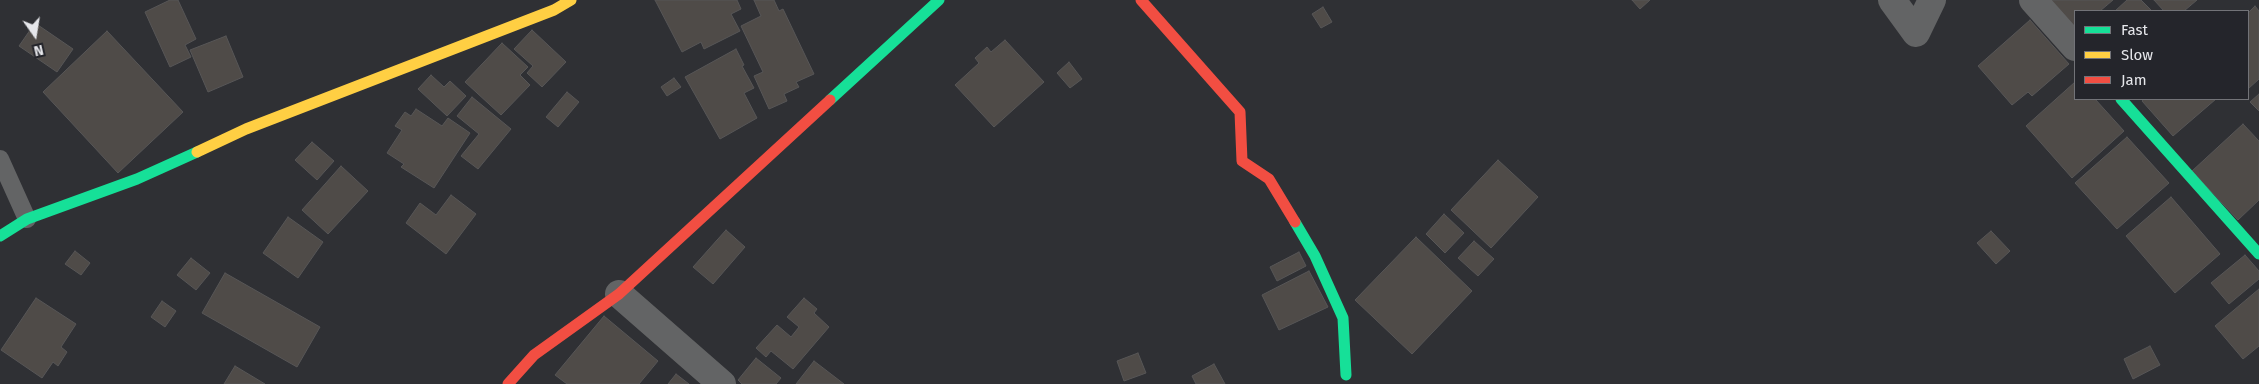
<!DOCTYPE html>
<style>
body{margin:0}
#map{position:relative;width:2259px;height:384px;overflow:hidden;background:#2f3034;font-family:"Fira Sans",sans-serif}
canvas{display:block}
.legend{position:absolute;left:2074px;top:10px;width:175px;height:90px;box-sizing:border-box;background:#24252b;border:1px solid #727378;margin:0;padding:6px 9px;list-style:none;font-size:15px;color:#e6e7eb}
.legend li{display:flex;align-items:center;gap:10px;height:25px}
.legend b{width:25px;border:1px solid #727378}
.north{position:absolute;left:10px;top:10px;width:50px;height:50px;-webkit-text-stroke:4px #24252b;paint-order:stroke;rotate:167deg;font-size:14px;font-weight:700;line-height:20px;text-align:center;color:#e6e7eb}
.north::after{content:'';display:block;margin:auto;width:18px;height:22px;background:#e6e7eb;clip-path:polygon(50% 0,100% 100%,50% 72%,0 100%)}
</style>
<div id="map">
<canvas width="2259" height="384"></canvas>
<ul class="legend">
<li><b style="height:6px;background:#16e098"></b>Fast</li>
<li><b style="height:6px;background:#ffcf43"></b>Slow</li>
<li><b style="height:6px;background:#f24e42"></b>Jam</li>
</ul>
<div class="north">N</div>
</div>
<script>
const context = document.querySelector('canvas').getContext('2d');
context.lineJoin = 'round';
function fill(path, color) { context.fillStyle = color; context.fill(path, 'evenodd'); }
const poly = rows => new Path2D(rows.map(r => 'M' + r).join(''));
function stroke(path, color, width, dash) { context.strokeStyle = color; context.lineWidth = width; context.lineCap = dash ? 'butt' : 'round'; context.setLineDash(dash || []); context.stroke(path); }
const building = poly([
 [170,0,178,0,196,39,185,45,191,57,170,67,145,12,170,0],
 [655,0,737,0,741,9,731,14,740,31,704,49,701,42,682,52,655,0],
 [754,0,774,0,779,11,783,9,814,74,796,82,799,87,784,94,787,101,769,109,754,76,763,72,741,26,761,16,754,0],
 [1632,0,1650,0,1640,9,1632,0],
 [2050,0,2113,0,2100,11,2075,11,2075,29,2050,0],
 [2127,0,2141,0,2152,11,2115,11,2127,0],
 [2154,0,2197,0,2184,11,2164,11,2154,0],
 [2255,6,2259,11,2259,79,2248,89,2248,13,2255,6],
 [1323,7,1332,22,1321,28,1312,14,1323,7],
 [2030,20,2069,64,2032,96,2028,92,2012,105,1978,66,2030,20],
 [35,23,73,49,57,72,19,46,35,23],
 [532,30,566,62,542,87,527,73,533,66,514,49,532,30],
 [107,31,183,112,118,173,43,92,107,31],
 [226,36,243,77,208,92,190,50,226,36],
 [1005,40,1044,82,994,127,955,85,979,63,975,58,987,47,991,52,1005,40],
 [502,43,528,67,520,75,530,85,501,115,465,82,502,43],
 [736,49,744,65,742,66,754,88,744,93,757,118,720,139,685,77,736,49],
 [1069,62,1082,79,1070,88,1057,73,1069,62],
 [431,75,444,87,450,81,466,96,447,116,418,89,431,75],
 [674,78,681,87,667,96,661,87,674,78],
 [2075,82,2075,99,2095,99,2124,131,2072,178,2026,126,2075,82],
 [567,92,579,102,558,127,546,117,567,92],
 [2259,94,2259,111,2250,102,2259,94],
 [472,97,511,129,478,169,461,156,479,134,457,116,472,97],
 [2144,99,2216,99,2173,136,2142,101,2144,99],
 [416,109,442,126,448,118,470,133,434,188,401,167,404,164,387,153,402,130,395,126,405,112,411,116,416,109],
 [2243,124,2259,141,2259,200,2238,220,2192,171,2243,124],
 [2127,137,2169,183,2117,229,2075,183,2127,137],
 [312,142,334,161,317,180,295,160,312,142],
 [1498,160,1538,197,1491,248,1451,210,1498,160],
 [341,166,368,191,328,234,302,210,341,166],
 [451,195,476,214,446,254,406,223,420,203,436,215,451,195],
 [2171,197,2220,254,2175,293,2126,236,2171,197],
 [1444,214,1464,233,1445,253,1426,234,1444,214],
 [288,217,323,242,298,278,263,253,288,217],
 [726,230,745,247,713,284,693,267,726,230],
 [1991,231,2010,251,1996,264,1977,243,1991,231],
 [1416,237,1472,291,1412,354,1355,300,1416,237],
 [1474,241,1494,259,1478,276,1458,258,1474,241],
 [75,251,90,263,81,275,65,264,75,251],
 [1299,252,1306,266,1277,281,1270,267,1299,252],
 [2245,255,2259,271,2259,279,2229,304,2211,283,2245,255],
 [191,258,210,273,196,290,177,275,191,258],
 [1309,271,1328,307,1279,330,1262,295,1309,271],
 [225,273,320,327,297,367,202,313,225,273],
 [2259,289,2259,346,2243,359,2215,326,2259,289],
 [36,298,76,324,61,347,67,352,58,366,53,362,42,378,1,350,36,298],
 [804,298,817,309,814,313,829,327,793,369,771,351,766,357,756,348,777,325,791,337,799,327,787,317,804,298],
 [162,301,176,311,165,327,151,317,162,301],
 [604,316,658,361,639,384,567,384,555,375,604,316],
 [2150,346,2160,365,2133,379,2124,359,2150,346],
 [1138,353,1146,373,1124,381,1117,361,1138,353],
 [756,358,781,378,776,384,742,384,738,380,756,358],
 [814,361,844,384,796,384,814,361],
 [1214,364,1225,384,1196,384,1192,376,1214,364],
 [235,366,265,384,224,384,235,366],
 [676,374,689,384,668,384,676,374]
]);
fill(building, '#4f4b48');
stroke(building, '#575657', 1);
stroke(poly([
 [0,159,27,219]
]), '#636465', 18);
stroke(poly([
 [1892,0,1916,33,1932,0],
 [2033,0,2075,47],
 [619,294,722,384]
]), '#636465', 28);
stroke(poly([
 [2121,99,2259,254],
 [830,100,939,0],
 [1295,222,1315,256,1343,318,1346,375],
 [0,236,27,219,137,179,197,152]
]), '#16e098', 11);
stroke(poly([
 [197,152,246,129,554,10,571,0]
]), '#ffcf43', 11);
stroke(poly([
 [1141,0,1240,112,1242,161,1269,179,1295,222],
 [508,384,534,355,619,294,830,100]
]), '#f24e42', 11);
</script>
